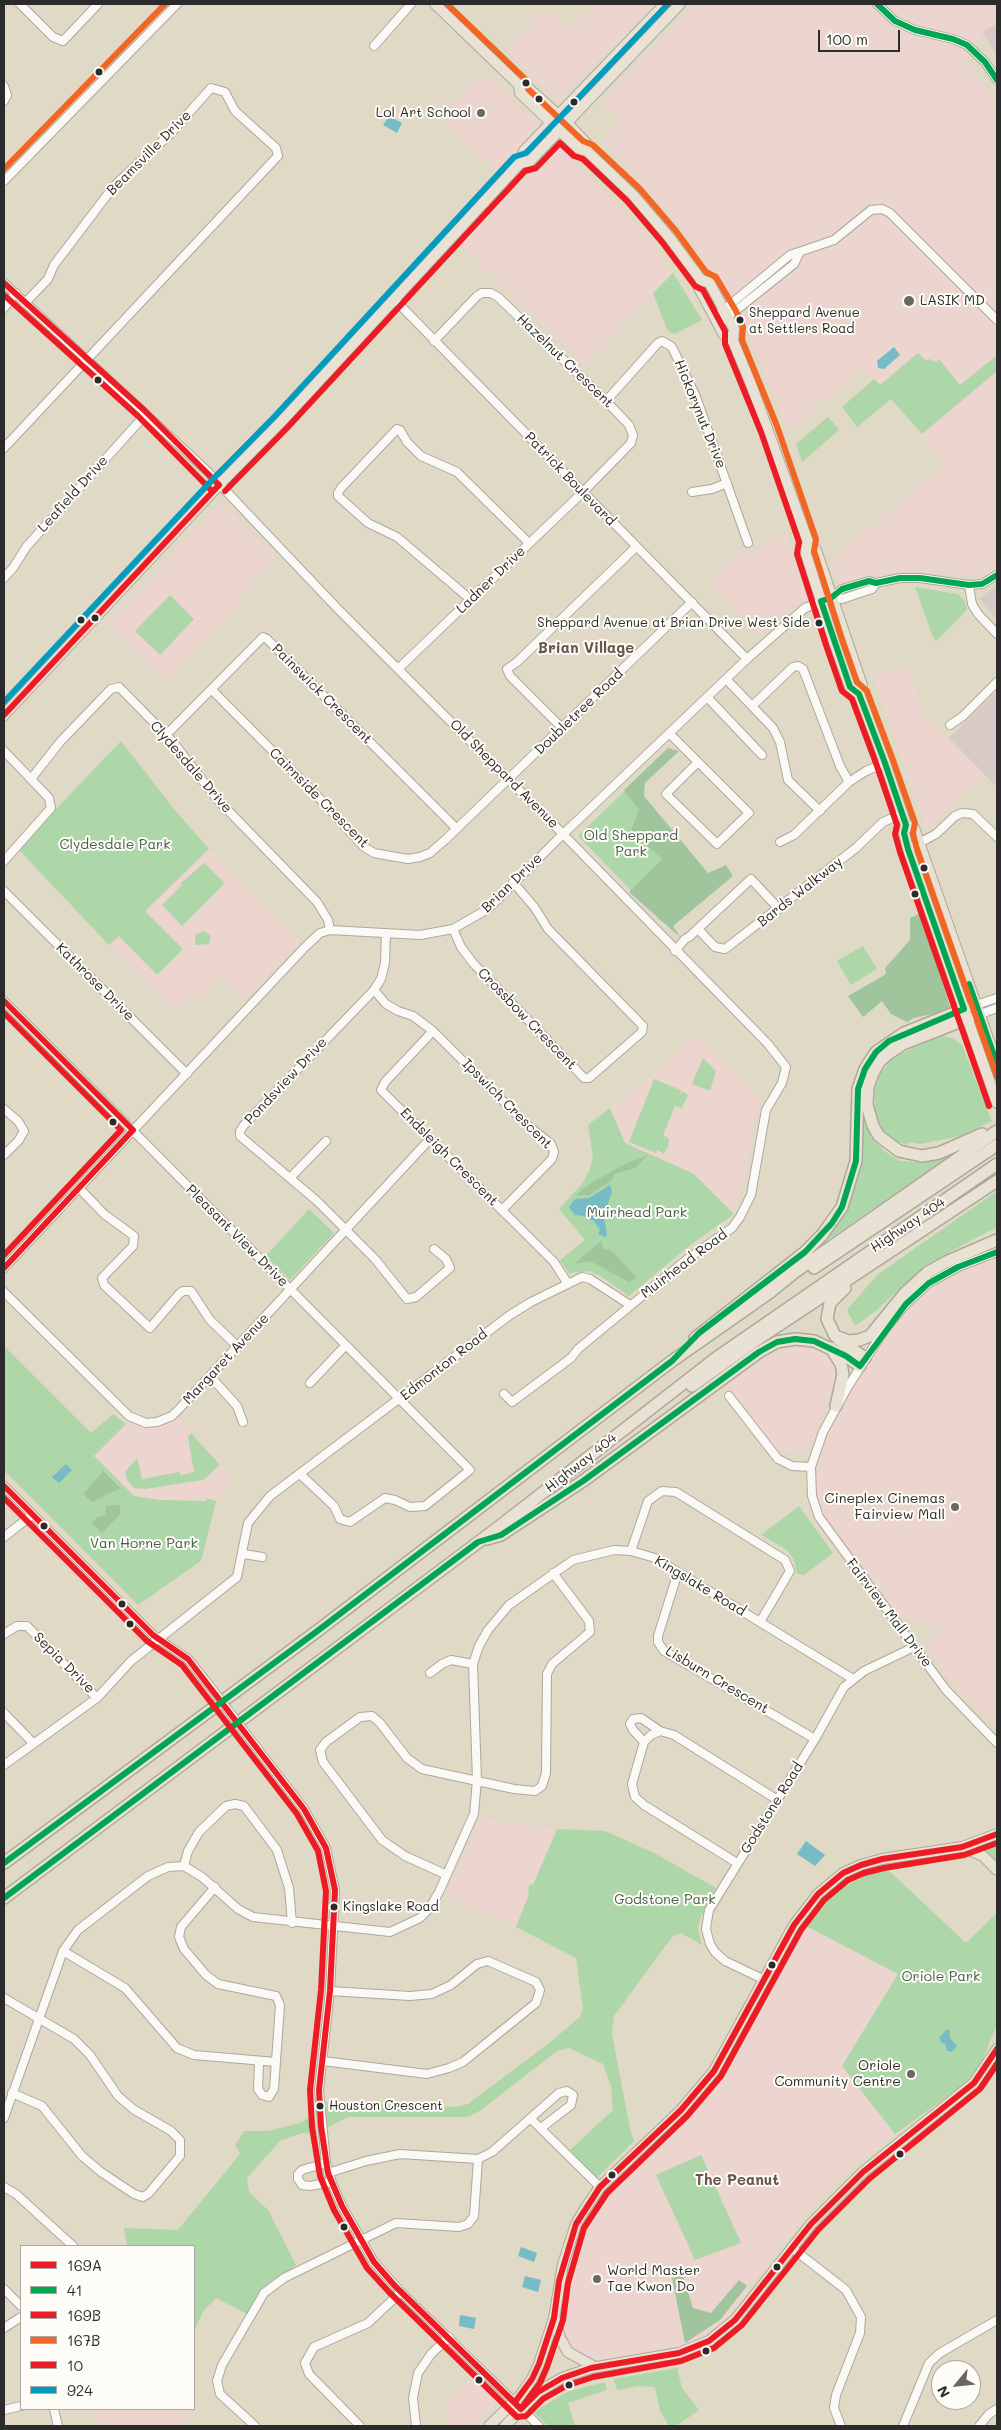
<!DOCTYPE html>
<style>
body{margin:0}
#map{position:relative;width:1001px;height:2430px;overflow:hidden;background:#e0d9c5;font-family:Mali,sans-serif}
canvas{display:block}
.frame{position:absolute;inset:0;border:5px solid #2b2b2b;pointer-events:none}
.legend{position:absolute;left:20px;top:2245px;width:175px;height:165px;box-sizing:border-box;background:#fdfcf7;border:1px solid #a9a8a5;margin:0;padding:6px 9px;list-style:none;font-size:15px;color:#2b2b2b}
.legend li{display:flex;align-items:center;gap:10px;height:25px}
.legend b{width:25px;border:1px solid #a9a8a5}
.north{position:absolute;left:931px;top:2360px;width:50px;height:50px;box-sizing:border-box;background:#fdfcf7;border:1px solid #a9a8a5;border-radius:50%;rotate:242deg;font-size:14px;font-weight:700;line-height:20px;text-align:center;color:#2b2b2b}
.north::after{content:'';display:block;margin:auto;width:18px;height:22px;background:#6a6861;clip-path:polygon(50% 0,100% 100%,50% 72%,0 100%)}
.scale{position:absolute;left:818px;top:30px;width:82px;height:22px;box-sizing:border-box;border:2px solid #2b2b2b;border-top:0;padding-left:6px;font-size:15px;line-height:18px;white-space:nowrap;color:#2b2b2b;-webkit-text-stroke:4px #fdfcf7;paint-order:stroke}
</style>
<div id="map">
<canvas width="1001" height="2430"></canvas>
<div class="frame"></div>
<ul class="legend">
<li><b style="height:6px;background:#ed1c24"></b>169A</li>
<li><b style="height:6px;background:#00a651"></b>41</li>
<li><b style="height:6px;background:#ed1c24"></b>169B</li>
<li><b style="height:6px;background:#f26522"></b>167B</li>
<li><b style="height:6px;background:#ed1c24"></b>10</li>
<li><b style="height:6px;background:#049cbe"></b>924</li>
</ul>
<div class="north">N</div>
<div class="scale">100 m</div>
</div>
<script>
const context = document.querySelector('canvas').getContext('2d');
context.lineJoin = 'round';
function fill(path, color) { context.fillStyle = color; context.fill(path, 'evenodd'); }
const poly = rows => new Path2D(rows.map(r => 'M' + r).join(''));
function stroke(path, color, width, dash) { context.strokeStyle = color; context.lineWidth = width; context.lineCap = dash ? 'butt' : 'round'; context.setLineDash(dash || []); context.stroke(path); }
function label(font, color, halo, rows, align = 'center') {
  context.font = font + ' Mali,sans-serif'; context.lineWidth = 4; context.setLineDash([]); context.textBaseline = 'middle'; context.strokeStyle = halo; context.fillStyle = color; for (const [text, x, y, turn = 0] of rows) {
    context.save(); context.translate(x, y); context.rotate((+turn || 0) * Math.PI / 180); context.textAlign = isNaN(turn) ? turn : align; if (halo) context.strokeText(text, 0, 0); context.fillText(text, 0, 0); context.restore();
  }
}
fill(poly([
 [595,4,654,4,559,101,505,50,544,8,569,30],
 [697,4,997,4,997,23,983,32,964,58,997,105,997,563,981,577,955,574,881,573,839,584,831,561,946,464,863,368,788,431,744,325,695,245,641,182,603,141,620,122,601,103],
 [482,73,539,125,498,170,441,118],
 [557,145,647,235,672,274,585,366,460,245],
 [221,502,276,556,226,617,164,680,108,625],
 [786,535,807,597,791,607,763,636,709,581,742,551,747,556,764,544],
 [907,667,923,715,986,775,926,829,873,674],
 [209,849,254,899,300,941,243,1001,221,978,200,999,193,994,176,1012,109,945],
 [691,1033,762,1103,754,1122,746,1174,734,1214,694,1174,625,1143,610,1108,664,1066],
 [997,1252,997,1728,955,1687,927,1648,941,1629,887,1610,819,1517,811,1475,823,1432,885,1329,929,1283],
 [797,1346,827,1353,837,1363,838,1371,831,1395,804,1454,778,1451,727,1385,767,1356],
 [177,1418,235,1477,216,1501,159,1500,134,1496,94,1456,126,1424,157,1427],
 [479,1818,557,1829,516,1927,446,1895],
 [806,1926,898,1974,842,2066,895,2134,835,2182,793,2231,727,2318,698,2342,679,2348,589,2362,567,2346,561,2327,569,2263,584,2221,599,2198,678,2130,717,2084,755,2020],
 [473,2375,500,2401,475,2426,448,2426,446,2403],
 [95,2409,187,2409,186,2421,184,2426,100,2426]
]), '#ecd4cf');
fill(poly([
 [997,23,997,56,983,32],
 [997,585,997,619,979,599],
 [997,691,997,787,949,738]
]), '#d8cac7');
fill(poly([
 [673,273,702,320,675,334,668,331,653,293],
 [918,353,926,361,929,359,936,362,939,359,960,385,996,356,997,371,922,434,891,399,857,427,842,407,874,379,880,385],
 [828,417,839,430,802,462,796,444],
 [915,587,958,594,964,600,967,610,936,641,933,637],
 [170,595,194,619,160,655,135,631],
 [121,741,174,809,209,849,145,911,183,949,157,975,119,936,109,945,18,849],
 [628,788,708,879,663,923,578,836],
 [204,863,225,883,182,926,162,905,182,885,180,884],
 [204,931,211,936,209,944,195,945,195,935],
 [863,946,877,969,851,985,837,961],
 [941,1036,952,1038,962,1045,992,1121,961,1136,920,1144,909,1142,907,1145,894,1140,883,1130,875,1113,875,1090,880,1074,890,1062,900,1054],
 [703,1058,716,1071,710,1091,692,1084],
 [654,1079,681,1090,680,1093,684,1092,688,1095,682,1108,675,1106,663,1135,669,1139,668,1147,664,1154,658,1150,656,1153,629,1142],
 [610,1108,625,1143,694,1174,734,1214,689,1246,629,1296,599,1275,588,1271,569,1273,560,1260,585,1240,559,1209,582,1184,590,1169,593,1157,588,1125],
 [860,1113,871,1137,884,1151,900,1161,921,1162,956,1152,817,1247,839,1219,852,1197,861,1163],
 [997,1191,997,1227,925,1265,876,1311,855,1326,847,1310,877,1275],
 [309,1209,334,1233,290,1280,266,1256],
 [4,1346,91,1433,113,1414,126,1424,94,1456,134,1496,159,1500,206,1501,206,1498,216,1501,201,1561,138,1605,4,1470],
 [191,1433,220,1465,203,1480,145,1489,134,1488,127,1480,125,1472,137,1458,142,1479,179,1472,181,1475,194,1472,188,1437],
 [799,1506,833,1553,804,1575,797,1574,794,1560,787,1550,761,1535],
 [557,1829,605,1831,654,1853,716,1888,700,1919,698,1928,702,1945,681,1933,672,1937,614,2016,612,2034,630,2129,634,2141,597,2178,570,2150,613,2110,611,2086,603,2064,569,2048,557,2051,481,2110,468,2117,348,2117,327,2128,325,2102,456,2107,468,2104,548,2044,580,2017,583,2008,576,1958,516,1927,529,1894,528,1889,530,1884,533,1885],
 [997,1841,997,1862,990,1854,979,1849],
 [884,1866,966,1943,997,1913,997,2024,981,2064,966,2083,895,2134,842,2066,898,1974,806,1926,821,1904,838,1890],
 [314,2115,317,2134,302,2133,280,2141,247,2178,249,2192,268,2210,296,2265,258,2295,247,2314,216,2298,203,2311,194,2332,194,2246,127,2246,124,2228,178,2230,240,2154,235,2145,244,2131,268,2131,300,2123],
 [701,2155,741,2243,695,2260,656,2175],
 [677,2368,682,2388,699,2410,676,2426,669,2426,660,2411,655,2387,638,2386,617,2390,614,2379],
 [605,2382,607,2390,568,2403,575,2426,548,2426,534,2412,569,2391]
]), '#add6a9');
fill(poly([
 [668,748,679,751,645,783,644,796,708,873,726,865,733,876,673,926,680,937,629,892,662,859,631,831,639,810,624,790],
 [921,913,951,1010,914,1018,907,1022,891,1014,882,1001,863,1017,848,996,886,974,885,968,910,940,910,918],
 [648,1155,635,1168,614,1174,611,1181,589,1195,576,1195,588,1185,625,1164],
 [601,1241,604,1250,610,1249,637,1278,629,1282,590,1261,574,1264],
 [103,1471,120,1488,92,1502,83,1494],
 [120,1505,120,1514,102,1533,92,1523,96,1518,105,1515,106,1506],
 [683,2276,693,2308,711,2313,739,2280,747,2286,720,2320,685,2343,672,2278]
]), '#a0c59d');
fill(poly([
 [389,116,402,123,397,133,383,125],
 [894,347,900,355,884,369,878,368,877,361],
 [610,1185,612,1191,604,1216,607,1236,605,1237,598,1234,600,1230,594,1221,584,1216,575,1215,569,1207,575,1199,589,1198],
 [66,1464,72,1470,59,1483,52,1477],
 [806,1841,825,1855,815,1866,797,1854],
 [946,2030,950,2030,950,2038,957,2046,951,2052,946,2050,946,2045,941,2042,939,2038],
 [521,2247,537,2253,534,2262,518,2256],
 [525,2276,541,2280,538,2292,522,2287],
 [460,2315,476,2318,474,2329,459,2326]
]), '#76bbc6');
const minor = poly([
 [20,4,53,37,63,41,98,4],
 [877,4,895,21,915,30,953,39,967,45,985,62,997,80],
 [374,46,411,4],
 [4,86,7,95,4,101],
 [4,181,177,4],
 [4,283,206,470,337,608,563,834,768,1044,786,1067,782,1083,766,1110,751,1195,740,1217,732,1228,686,1260,578,1349,571,1358,512,1402,504,1394],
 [394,299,747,659],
 [4,308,16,293],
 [715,317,790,255,834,240,871,210,882,209,890,213,997,320],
 [719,324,794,264,800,252],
 [606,401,658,343,662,341,672,347,696,397,748,543],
 [4,448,275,159,278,156,276,148,235,111,225,92,211,88,170,134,114,186,54,265,48,279,25,303],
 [692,492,712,489,727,483],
 [4,578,13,568,27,546,146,414],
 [969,585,972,604,978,614,997,634],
 [831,598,842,599,872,589,876,583],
 [470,599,397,537,368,523,338,496,338,493,341,488,397,429,400,430,407,442,421,456,457,472,529,543],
 [399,668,583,492,631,443,633,435,629,425,606,401,498,297,491,293,482,293,477,296,434,341],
 [726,679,773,728,780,742,788,780,820,811],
 [212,690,324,803,364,847,374,853,390,856,408,859,420,857,430,853,445,840,692,602],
 [707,697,762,755],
 [752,706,793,667,798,666,803,669,840,766,849,782],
 [950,725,963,716,997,682],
 [562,728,510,676,507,669,517,662,636,547],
 [669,733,749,813,717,844,666,794,698,762],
 [166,735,263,637,267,639,457,829],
 [4,751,49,798,51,808,4,861],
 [31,779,60,742,111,689,119,687,173,742,216,798,317,902,328,920,330,930],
 [780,842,794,835,849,782,866,771,885,763],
 [908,849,936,834,955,816,962,813,973,814,997,837],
 [4,891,187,1074],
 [453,929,461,947,473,963,584,1078,589,1078,642,1032,643,1026,548,929,535,908,513,882],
 [698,929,715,947,725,949,856,848,883,822,902,814],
 [386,933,385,963,381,979,374,990,244,1125,240,1131,240,1136,317,1201,375,1259,407,1299,416,1297,450,1268,446,1259,434,1249],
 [675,951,685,939,689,937,751,879,779,909],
 [374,990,386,1004,398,1011,413,1016,433,1031,526,1124,551,1144,554,1152,552,1159,502,1210],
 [4,1001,470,1470,425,1506,410,1507,395,1500,385,1498,350,1522,340,1519,334,1506,300,1474],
 [964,1009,997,998],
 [967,1019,997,1008],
 [433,1031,385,1082,381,1090,554,1262,568,1284],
 [4,1109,18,1121,24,1131,19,1140,4,1155],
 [290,1178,326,1141],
 [79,1188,104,1214,134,1236,133,1246,102,1278,104,1285,150,1328,179,1294,183,1291,191,1291,210,1320,238,1347],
 [997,1252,958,1267,929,1283,906,1304,885,1329,847,1388,823,1432,811,1467,812,1496,819,1517,946,1690,997,1743],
 [4,1268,305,947,320,933,330,930,420,935,453,929,488,909,557,840,747,659,805,608,831,598,842,589,869,581,876,583,900,578,920,578,969,585,982,584,997,575],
 [4,1292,129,1416,146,1423,157,1422,172,1416,180,1408,430,1139],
 [210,1376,237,1406,243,1422],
 [310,1383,346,1345],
 [729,1396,778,1459,792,1466,811,1467],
 [4,1486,153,1635,188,1659,209,1685],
 [4,1537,32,1515],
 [631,1551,648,1501,662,1491,676,1492,785,1560,790,1571,760,1622],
 [244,1554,262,1557],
 [678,1572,658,1636,658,1642,664,1651,815,1739],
 [4,1634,17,1626,27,1626,97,1698],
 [430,1673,442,1664,451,1660,473,1664],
 [4,1713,33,1743],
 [247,1735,304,1809,326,1848,335,1890,330,1991,319,2090,326,2163,332,2183,342,2206,374,2262,401,2292,539,2426],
 [644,1742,633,1730,630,1724,633,1719,641,1718,660,1731],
 [4,1765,97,1698,131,1661,237,1577,248,1523,270,1496,510,1315,531,1302,582,1277,590,1279,630,1305],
 [737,1863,644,1805,635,1797,632,1784,644,1742,651,1735,660,1731,674,1735,776,1799],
 [184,1866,188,1851,199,1832,226,1806,235,1804,244,1806,277,1850,289,1888,292,1923],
 [447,1875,405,1856,382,1840,323,1762,320,1750,326,1742,360,1717,372,1716,380,1723,407,1758,422,1769,514,1789,535,1791,542,1786,546,1773,547,1674,552,1664,590,1632,589,1621,553,1573],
 [215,1887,181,1927,179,1937,184,1949,206,1975,218,1984,276,1996,280,2005,274,2089,269,2097,262,2095,258,2089,259,2062],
 [63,1951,125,1988,177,2048,194,2055,276,2062],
 [765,1980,725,1961,715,1952,710,1944,706,1929,709,1910,815,1739,844,1687,864,1671,914,1647],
 [4,1998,74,2039,90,2055,118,2096,133,2109,171,2131,180,2140,180,2156,149,2193,143,2197,134,2194,101,2172,82,2156,42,2106,12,2093],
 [323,2061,427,2074,449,2068,463,2062,536,2003,540,1990,536,1982,488,1961,477,1964,451,1985,432,1994,410,1996,330,1991],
 [4,2118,63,1951,78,1930,148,1876,168,1867,184,1866,202,1877,238,1909,253,1917,390,1932,420,1918,429,1909,439,1892,474,1814,477,1780,473,1664,479,1646,488,1630,509,1605,573,1560,614,1550,631,1551,655,1558,853,1679],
 [531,2119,600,2187],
 [326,2163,302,2170,298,2174,298,2179,302,2185,310,2186,331,2182],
 [328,2173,366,2161,400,2154,478,2159,492,2152,559,2093,567,2091,573,2095,571,2105,541,2128],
 [4,2187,16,2194,73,2246],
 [792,2248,846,2290,861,2317,860,2333,836,2395,834,2408,841,2426],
 [4,2289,21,2306],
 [4,2328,21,2317],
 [54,2409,58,2426],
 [4,2410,21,2406],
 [255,2426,220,2394,217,2381,222,2365,264,2293,284,2278,396,2223,459,2227,468,2224,474,2216,478,2159],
 [360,2426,309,2374,305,2363,314,2347,368,2323,401,2292],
 [416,2426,413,2398,418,2373,431,2354,449,2337],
 [903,2426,929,2363,940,2353,997,2320],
 [979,2426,989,2414,997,2409]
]);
const major = poly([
 [435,4,519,85,520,93,579,149,587,151,633,195,669,237,701,280,709,282,734,329,733,341],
 [519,85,526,86,567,123,586,143,587,151],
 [520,163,530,161,680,4],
 [701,280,699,288,724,335,733,341,751,384,808,542,816,550,862,685,859,694],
 [808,542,805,551,834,642,850,687,859,694,885,763,906,825,904,833,908,849,997,1103],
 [4,715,219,485,281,422,520,163,524,151,665,4],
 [906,825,914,828,997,1064],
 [962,1847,983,1856,997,1870],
 [555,2319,560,2338,568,2352,595,2367],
 [489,2426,520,2396,532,2379,539,2364,554,2318,563,2264,576,2224,587,2206,600,2187,681,2110,714,2071,794,1925,818,1894,843,1873,861,1865,882,1859,962,1847,997,1834],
 [505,2426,538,2392,562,2378,591,2368,679,2353,709,2341,735,2320,811,2224,863,2172,974,2083,997,2049]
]);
const highway = poly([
 [967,1019,903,1044,888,1054,879,1062,873,1073,868,1087,867,1105,873,1126,879,1136,899,1151,922,1156,939,1153,982,1134],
 [814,1268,997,1145],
 [845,1288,830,1303,827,1319,835,1336,849,1341,859,1340,870,1336,905,1293,928,1272,946,1262,997,1240],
 [695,1338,805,1252,822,1235,842,1207,856,1161,858,1089,865,1069,876,1052,904,1033,964,1009],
 [838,1339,865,1358],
 [831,1348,841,1364,843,1374,836,1406],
 [692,1386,752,1343,997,1181],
 [487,1539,501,1535,583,1481,759,1352,777,1342,795,1339,814,1341,846,1356,860,1366],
 [4,1863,316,1632,672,1361,769,1293,795,1272,997,1131],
 [4,1898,496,1529,716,1358,997,1164]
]);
stroke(minor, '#ada89c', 10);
stroke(major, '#ada89c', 12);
stroke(highway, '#ada89c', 14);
stroke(minor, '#faf9f6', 8);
stroke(major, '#e9e1d4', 10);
stroke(highway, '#e9e1d4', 11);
const minorBridge = poly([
 [209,1685,247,1735]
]);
stroke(minorBridge, '#ada89c', 10, []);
stroke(minorBridge, '#faf9f6', 8);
stroke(poly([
 [4,283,144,410,219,485],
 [4,715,219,485],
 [4,1001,133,1130,4,1268],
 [4,1486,153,1635,188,1659,304,1809,326,1848,335,1890,330,1991,319,2090,321,2126,328,2173,342,2206,374,2262,395,2286,521,2409,538,2392,562,2378,591,2368,679,2353,709,2341,735,2320,811,2224,863,2172,974,2083,997,2049],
 [515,2402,532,2379,539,2364,554,2318,559,2281,576,2224,600,2187,681,2110,714,2071,794,1925,818,1894,843,1873,861,1865,882,1859,962,1847,997,1834]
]), '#ed1c24', 6);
stroke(poly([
 [877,4,895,21,915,30,953,39,967,45,985,62,997,80],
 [969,984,997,1064],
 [4,1863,316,1632,672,1361,699,1333,805,1252,832,1223,842,1207,856,1161,858,1089,865,1069,876,1052,889,1041,964,1009,908,849,904,833,906,825,885,763,859,694,850,687,821,601,831,598,842,589,869,581,876,583,900,578,920,578,969,585,982,584,997,575],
 [4,1898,478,1542,501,1535,583,1481,759,1352,777,1342,795,1339,814,1341,846,1356,860,1366,906,1304,929,1283,958,1267,997,1252]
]), '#00a651', 6);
stroke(poly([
 [4,295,138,416,212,491],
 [225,491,287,428,525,171,536,168,560,143,574,156,583,159,627,201,662,242,695,286,703,290,725,331,725,344,761,432,799,542,797,554,826,645,842,691,852,699,877,766,897,825,895,834,900,852,989,1106]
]), '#ed1c24', 6);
stroke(poly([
 [447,4,525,79,528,89,583,141,593,145,640,189,676,231,706,272,716,277,736,311,743,327,742,340,777,426,816,539,814,551,842,639,857,682,867,691,893,760,915,823,913,833,916,846,997,1077],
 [4,169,165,4]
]), '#f26522', 6);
stroke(poly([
 [4,1013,121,1130,4,1255],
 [4,1498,147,1641,182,1665,297,1814,318,1851,326,1891,321,1990,310,2090,312,2127,320,2176,334,2210,367,2268,389,2292,517,2417,526,2416,543,2399,566,2386,593,2377,681,2361,714,2348,742,2325,818,2230,869,2179,980,2089,997,2064],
 [522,2407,540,2383,547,2367,563,2320,568,2283,584,2228,607,2193,687,2116,721,2076,801,1930,824,1900,848,1880,864,1873,884,1868,964,1855,997,1843]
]), '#ed1c24', 6);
stroke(poly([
 [4,702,213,479,275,416,514,157,526,153,668,4]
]), '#049cbe', 6);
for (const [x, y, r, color] of [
 [99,72,4.5,"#2b2b2b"],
 [526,83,4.5,"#2b2b2b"],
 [539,99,4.5,"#2b2b2b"],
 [574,102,4.5,"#2b2b2b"],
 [481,113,5,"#6a6861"],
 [909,301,6,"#6a6861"],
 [740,320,4.5,"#2b2b2b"],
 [98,380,4.5,"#2b2b2b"],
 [95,618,4.5,"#2b2b2b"],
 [81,620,4.5,"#2b2b2b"],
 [819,623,4.5,"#2b2b2b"],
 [924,868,4.5,"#2b2b2b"],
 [915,894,4.5,"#2b2b2b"],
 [113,1122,4.5,"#2b2b2b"],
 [955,1507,5,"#6a6861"],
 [44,1526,4.5,"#2b2b2b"],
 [122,1604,4.5,"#2b2b2b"],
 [130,1624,4.5,"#2b2b2b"],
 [334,1907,4.5,"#2b2b2b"],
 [772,1965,4.5,"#2b2b2b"],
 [911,2074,5,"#6a6861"],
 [320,2106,4.5,"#2b2b2b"],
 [900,2154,4.5,"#2b2b2b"],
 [612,2175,4.5,"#2b2b2b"],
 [344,2227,4.5,"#2b2b2b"],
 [777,2267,4.5,"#2b2b2b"],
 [597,2279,5,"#6a6861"],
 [706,2351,4.5,"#2b2b2b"],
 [479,2380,4.5,"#2b2b2b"],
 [569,2385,4.5,"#2b2b2b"]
]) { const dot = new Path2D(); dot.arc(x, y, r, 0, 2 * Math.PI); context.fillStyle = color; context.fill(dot); stroke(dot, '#fdfcf7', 2); }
label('13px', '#2b2b2b', '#fdfcf7', [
 ["Sheppard Avenue",749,313],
 ["at Settlers Road",749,329],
 ["Sheppard Avenue at Brian Drive West Side",810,623,"right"],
 ["Kingslake Road",343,1907],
 ["Houston Crescent",329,2106]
], 'left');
label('14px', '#2b2b2b', '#fdfcf7', [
 ["Lol Art School",471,113],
 ["LASIK MD",920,301,"left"],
 ["Cineplex Cinemas",945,1499],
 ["Fairview Mall",945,1515],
 ["Oriole",901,2066],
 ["Community Centre",901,2082],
 ["World Master",607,2271,"left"],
 ["Tae Kwon Do",607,2287,"left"]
], 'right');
label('14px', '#2b2b2b', '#fdfcf7', [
 ["Beamsville Drive",149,153,-45],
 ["Hazelnut Crescent",565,361,44],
 ["Hickorynut Drive",700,414,68],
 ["Patrick Boulevard",570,479,46],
 ["Leafield Drive",73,494,-48],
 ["Ladner Drive",491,580,-44],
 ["Painswick Crescent",322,694,45],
 ["Doubletree Road",579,712,-44],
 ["Clydesdale Drive",191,767,49],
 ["Old Sheppard Avenue",504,774,45],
 ["Cairnside Crescent",319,798,45],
 ["Brian Drive",512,883,-44],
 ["Bards Walkway",800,892,-38],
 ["Kathrose Drive",95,982,45],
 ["Crossbow Crescent",527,1019,46],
 ["Pondsview Drive",286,1081,-47],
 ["Ipswich Crescent",507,1104,45],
 ["Endsleigh Crescent",449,1157,45],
 ["Highway 404",908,1225,-34],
 ["Pleasant View Drive",237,1236,45],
 ["Muirhead Road",684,1264,-37],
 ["Margaret Avenue",226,1359,-47],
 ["Edmonton Road",444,1365,-38],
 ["Highway 404",581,1463,-38],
 ["Kingslake Road",700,1586,31],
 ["Fairview Mall Drive",889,1613,53],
 ["Sepia Drive",64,1663,45],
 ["Lisburn Crescent",717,1680,31],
 ["Godstone Road",772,1808,-58]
]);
label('14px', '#465d4a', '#fdfcf7', [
 ["Old Sheppard",631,836],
 ["Park",631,852],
 ["Clydesdale Park",115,845],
 ["Muirhead Park",637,1213],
 ["Van Horne Park",144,1544],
 ["Godstone Park",665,1900],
 ["Oriole Park",941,1977]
]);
label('bold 15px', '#69544e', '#fdfcf7', [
 ["Brian Village",586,648],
 ["The Peanut",737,2180]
]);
</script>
